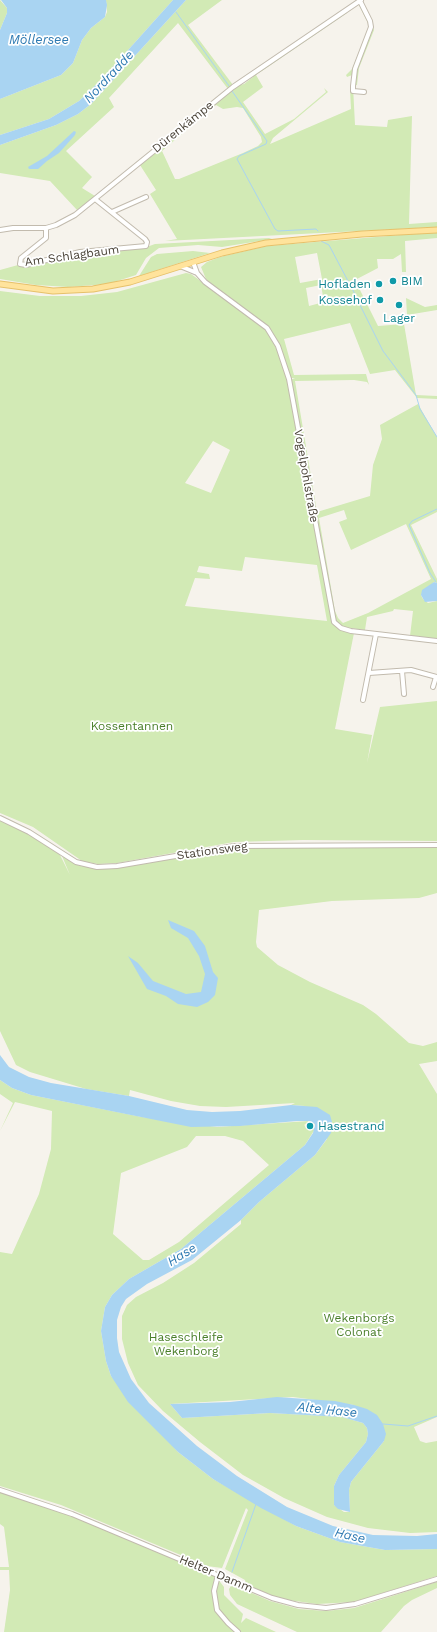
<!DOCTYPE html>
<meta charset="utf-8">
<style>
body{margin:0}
canvas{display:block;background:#f6f3ec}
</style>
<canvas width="437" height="1632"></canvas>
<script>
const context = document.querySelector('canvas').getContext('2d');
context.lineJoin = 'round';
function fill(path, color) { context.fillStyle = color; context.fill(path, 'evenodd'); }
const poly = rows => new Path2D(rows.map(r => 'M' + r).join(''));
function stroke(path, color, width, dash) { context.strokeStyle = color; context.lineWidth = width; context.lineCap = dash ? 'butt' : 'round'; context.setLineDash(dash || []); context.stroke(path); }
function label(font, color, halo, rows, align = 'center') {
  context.font = font + ' "Work Sans",sans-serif'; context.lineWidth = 3.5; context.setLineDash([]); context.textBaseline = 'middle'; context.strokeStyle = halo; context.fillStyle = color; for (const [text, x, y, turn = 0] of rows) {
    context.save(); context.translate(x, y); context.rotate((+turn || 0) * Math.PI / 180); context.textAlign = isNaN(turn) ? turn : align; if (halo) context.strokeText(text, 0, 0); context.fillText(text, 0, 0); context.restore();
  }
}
fill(poly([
 [0,0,7,8,7,13,0,30],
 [106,0,173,0,103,78,79,101,49,119,0,135,0,99,61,75,73,63,82,40,91,28,105,17,107,12],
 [186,0,222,0,188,25,233,85,228,89,178,23,109,98,114,107,66,151,92,177,82,188,95,196,77,210,50,181,0,173,0,145,56,125,78,114,91,104],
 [363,2,374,30,359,68,357,85,353,86,355,125,387,127,388,120,412,116,409,224,437,222,437,227,165,241,177,239,150,194,156,190,140,165,233,87,244,84,253,77,250,73,343,10,347,13,256,75,263,87,243,102,265,134,294,119,326,92,324,88,328,92,273,138,270,144,351,109,350,89,352,86,352,75,347,77,346,75,352,69,368,30,369,25,359,5],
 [216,105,223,109,237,107,243,108,261,137,262,142,258,146,243,153,179,179,175,179,162,151],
 [437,232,437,238,405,241,406,272,402,272,401,254,393,259,377,259,378,268,355,280,378,326,404,324,416,395,437,396,437,399,417,398,395,370,370,374,350,323,284,339,294,375,366,374,369,385,367,382,354,380,295,381,317,512,370,496,373,465,382,439,380,425,418,404,437,437,437,512,411,525,437,579,437,583,434,582,421,595,423,599,428,603,437,601,437,639,410,636,413,611,394,609,393,611,367,617,365,630,343,627,334,621,290,380,295,378,290,378,280,346,267,326,220,292,206,279,201,267,207,262,220,257,267,246],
 [317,253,322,279,300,283,295,257],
 [321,285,324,302,309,306,306,288],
 [344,510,347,519,339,522,351,550,406,524,431,579,368,613,343,623,338,618,335,611,319,518],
 [269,238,272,239,222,247,198,245,159,248,146,258,136,275,108,284,68,287,36,285,0,279,0,270,18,265,20,267,24,267,64,256,144,248,155,244],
 [193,251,210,253,139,276,151,257,157,254],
 [186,273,191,274,265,328,272,337,287,377,331,616,333,622,354,633,335,729,372,735,367,763,380,707,437,701,437,841,303,840,234,842,117,863,98,864,82,861,33,827,0,813,0,291,40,296,81,296,117,292],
 [213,441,230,450,211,493,185,483],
 [245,557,317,565,327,621,185,606,195,578,210,579,209,574,197,572,199,566,242,571],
 [406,298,425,307,437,305,437,310,407,315],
 [0,820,27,833,59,853,70,875,62,856,80,866,111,869,234,848,437,847,437,893,419,898,332,901,259,910,256,942,257,947,278,965,310,982,363,1005,376,1014,409,1043,423,1046,437,1042,437,1061,419,1064,437,1094,437,1417,414,1427,420,1441,426,1443,437,1441,437,1532,410,1533,368,1528,327,1517,284,1498,243,1475,200,1442,163,1411,138,1385,128,1363,122,1339,122,1316,127,1305,136,1297,163,1283,194,1263,241,1224,241,1220,259,1202,315,1155,327,1139,305,1106,291,1105,295,1103,226,1107,200,1106,171,1101,130,1090,129,1096,86,1089,30,1072,16,1065,0,1031],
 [293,1397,354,1405,384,1441,351,1482,349,1490,350,1512,344,1512,334,1505,334,1486,339,1475,366,1442,368,1434,367,1428,363,1423,342,1417,270,1413,182,1418,170,1404],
 [0,1080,12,1088,31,1095,142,1117,217,1127,309,1121,305,1125,315,1129,305,1145,181,1249,129,1279,112,1295,105,1307,101,1331,106,1361,111,1376,178,1452,213,1479,296,1526,340,1542,385,1550,437,1549,437,1576,354,1602,317,1604,288,1600,273,1596,246,1584,245,1580,225,1569,248,1510,246,1508,222,1568,207,1566,61,1505,0,1486,0,1252,12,1254,39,1194,51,1149,52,1111,15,1102,0,1131,13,1103,0,1094],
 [196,1136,225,1136,243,1141,269,1165,179,1242,149,1260,143,1260,113,1234,121,1173,187,1147],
 [0,1492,71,1516,208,1573,217,1578,224,1587,224,1595,243,1614,241,1623,246,1618,276,1632,4,1632,10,1590,9,1570,0,1570,0,1567,9,1567,4,1527,0,1524],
 [437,1582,437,1588,412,1600,404,1606,381,1632,297,1632,237,1604,230,1595,229,1589,231,1586,238,1587,270,1601,299,1609,326,1611,354,1608]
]), '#d2eab5');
fill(poly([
 [309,1121,315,1124,315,1129,308,1130,304,1125]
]), '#f9efc9');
fill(poly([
 [1,0,106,0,107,5,105,17,91,28,82,40,73,63,61,75,0,99,0,30,7,13,7,8],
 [173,0,186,0,91,104,78,114,56,125,0,145,0,135,49,119,79,101,103,78],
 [74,131,76,132,75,135,59,153,47,161,38,169,29,169,28,167,47,156],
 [434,582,437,583,437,601,425,602,421,595,422,590],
 [168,920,194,931,205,946,213,972,218,978,215,995,208,1002,197,1007,178,1004,166,996,147,989,128,956,138,963,153,981,186,994,201,992,205,974,199,956,188,938,171,928],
 [0,1055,9,1067,29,1077,51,1083,129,1096,187,1110,212,1112,240,1111,291,1105,317,1107,330,1115,332,1122,331,1133,315,1155,259,1202,241,1220,192,1260,147,1284,126,1299,121,1307,117,1320,117,1338,119,1352,131,1379,149,1403,197,1446,237,1476,287,1507,333,1526,373,1535,417,1536,437,1534,437,1549,385,1550,340,1542,296,1526,261,1508,213,1479,178,1452,128,1402,111,1376,106,1361,101,1331,105,1307,112,1295,129,1279,181,1249,305,1145,313,1133,315,1124,309,1121,297,1121,240,1126,191,1127,31,1095,12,1088,0,1080],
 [277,1397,335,1401,354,1405,367,1409,377,1415,383,1424,386,1434,384,1441,351,1482,349,1490,350,1512,338,1509,334,1505,334,1486,339,1475,366,1442,368,1434,367,1428,363,1423,342,1417,270,1413,182,1418,170,1404,230,1402]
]), '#a9d4f2');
stroke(poly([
 [176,12,229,86],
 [232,91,267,141,266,144,239,156,237,159,275,229,278,231,316,229,318,231],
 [321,241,329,245,357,298],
 [358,301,383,351,416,395,420,409,437,437],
 [436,582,430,573,409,525,412,521,437,509],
 [383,1424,408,1426,437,1416],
 [232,1572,256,1504]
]), '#a9d4f2', 1);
const minor = poly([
 [360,1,370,21,371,27,355,69,353,86,353,91,364,92],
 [112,212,146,197],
 [46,228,46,238,21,258,20,264,26,265,80,252,146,246,147,242,145,239,95,199],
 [0,230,13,228,46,228,56,225,75,215,233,87,361,0],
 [193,262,197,273,205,282,267,328,278,346,289,379,334,622,341,628,351,631,437,641],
 [180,266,197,273],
 [402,671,404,694],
 [369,673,411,670,437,677],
 [433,687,436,677],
 [363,700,376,634],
 [0,818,29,832,76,862,97,867,117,866,234,846,437,845],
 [0,1490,72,1514,272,1598,298,1605,326,1608,355,1604,437,1579],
 [218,1575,214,1591,217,1610,228,1623,238,1632]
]);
const major = poly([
 [0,284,53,291,93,289,130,282,222,253,266,243,362,234,437,230]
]);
stroke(minor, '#c2bbae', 6);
stroke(major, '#e6c16a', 7);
stroke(minor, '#fff', 4);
stroke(major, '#ffe39c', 5);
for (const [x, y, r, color] of [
 [393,281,4,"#0f9aa8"],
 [379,284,4,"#0f9aa8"],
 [380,300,4,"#0f9aa8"],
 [399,305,4,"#0f9aa8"],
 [310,1126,4,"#0f9aa8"]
]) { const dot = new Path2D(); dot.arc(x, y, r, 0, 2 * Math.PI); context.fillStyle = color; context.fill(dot); stroke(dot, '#fff', 1.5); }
label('12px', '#4b4439', '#fff', [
 ["Dürenkämpe",183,127,-39],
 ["Am Schlagbaum",72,256,-8],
 ["Vogelpohlstraße",306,476,80],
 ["Stationsweg",212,851,-8],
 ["Helter Damm",216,1574,23]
]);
label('12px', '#0d838f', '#fff', [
 ["BIM",401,281],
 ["Hofladen",371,284,"right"],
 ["Kossehof",372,300,"right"],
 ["Lager",399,318,"center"],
 ["Hasestrand",318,1126]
], 'left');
label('12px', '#4a7f2a', '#fff', [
 ["Kossentannen",132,726],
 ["Wekenborgs",359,1318],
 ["Colonat",359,1332],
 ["Haseschleife",186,1337],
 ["Wekenborg",186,1351]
]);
label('italic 13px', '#2e7ab2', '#fff', [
 ["Möllersee",39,40],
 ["Nordradde",109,77,-47],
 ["Hase",182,1255,-32],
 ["Alte Hase",327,1410,6],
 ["Hase",350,1536,13]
]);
</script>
